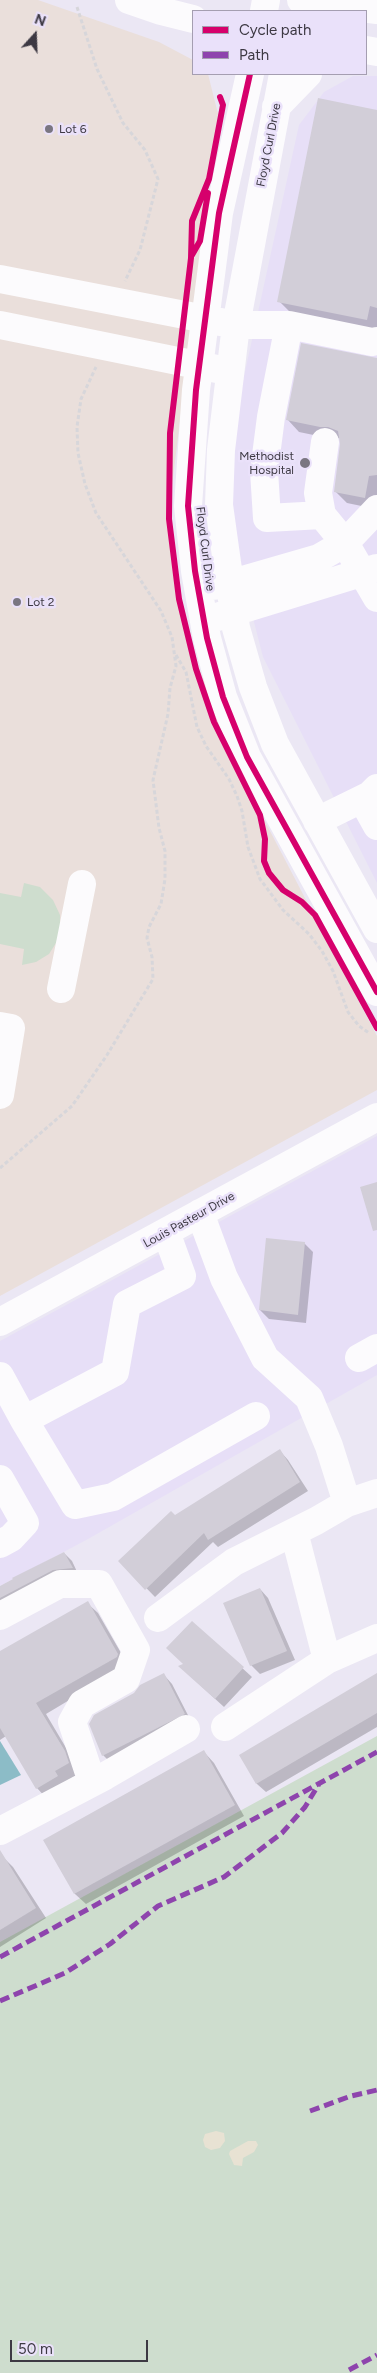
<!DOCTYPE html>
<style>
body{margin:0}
#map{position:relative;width:377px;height:2373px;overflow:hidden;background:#ebe7f4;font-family:Figtree,sans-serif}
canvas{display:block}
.legend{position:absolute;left:192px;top:10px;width:175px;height:65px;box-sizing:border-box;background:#eae1fa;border:1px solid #a59eb1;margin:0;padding:6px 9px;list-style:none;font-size:15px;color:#3d3943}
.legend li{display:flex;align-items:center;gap:10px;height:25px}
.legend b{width:25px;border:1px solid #a59eb1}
.north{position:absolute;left:10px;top:10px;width:50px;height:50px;-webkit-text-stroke:4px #eae1fa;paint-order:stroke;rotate:20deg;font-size:14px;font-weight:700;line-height:20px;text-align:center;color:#3d3943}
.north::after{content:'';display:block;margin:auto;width:18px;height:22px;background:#3d3943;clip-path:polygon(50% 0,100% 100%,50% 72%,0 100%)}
.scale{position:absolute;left:10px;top:2340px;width:138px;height:22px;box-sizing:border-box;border:2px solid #3d3943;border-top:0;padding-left:6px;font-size:15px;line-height:18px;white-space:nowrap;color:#3d3943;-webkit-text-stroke:4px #eae1fa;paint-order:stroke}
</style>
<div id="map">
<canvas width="377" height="2373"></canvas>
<ul class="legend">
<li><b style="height:6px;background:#d6006c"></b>Cycle path</li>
<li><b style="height:6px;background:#8e44ad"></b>Path</li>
</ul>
<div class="north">N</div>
<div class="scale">50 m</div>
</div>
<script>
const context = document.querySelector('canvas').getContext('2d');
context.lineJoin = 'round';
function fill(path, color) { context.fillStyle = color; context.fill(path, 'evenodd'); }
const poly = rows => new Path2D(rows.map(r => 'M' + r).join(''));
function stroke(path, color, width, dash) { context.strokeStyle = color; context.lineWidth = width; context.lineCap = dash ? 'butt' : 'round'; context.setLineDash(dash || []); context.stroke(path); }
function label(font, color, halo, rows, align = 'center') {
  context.font = font + ' Figtree,sans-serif'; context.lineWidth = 5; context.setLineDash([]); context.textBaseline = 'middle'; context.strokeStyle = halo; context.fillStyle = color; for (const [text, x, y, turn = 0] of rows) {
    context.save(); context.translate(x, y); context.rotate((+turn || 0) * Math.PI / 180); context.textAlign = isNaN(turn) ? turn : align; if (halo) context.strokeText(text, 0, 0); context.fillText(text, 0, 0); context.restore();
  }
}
fill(poly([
 [353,76,377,76,377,883,263,657,245,587,232,504,234,422,299,125,324,92],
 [377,1136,377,1375,88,1539,0,1586,0,1341]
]), '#e7dff7');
fill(poly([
 [0,0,38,0,159,42,193,60,193,74,208,74,218,114,169,510,188,643,258,808,377,1036,377,1090,0,1296]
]), '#eadfdb');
fill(poly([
 [24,883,40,887,53,900,60,915,60,931,56,943,49,954,36,962,22,965,24,949,0,944,0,893,21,897],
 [377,1736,377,2373,0,2373,0,1942]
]), '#ceddce');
fill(poly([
 [216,2131,224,2133,225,2141,220,2148,211,2150,205,2147,203,2140,205,2134],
 [248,2141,256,2141,258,2145,254,2152,243,2158,242,2166,234,2165,229,2154,230,2151]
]), '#e8e2d3');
fill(poly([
 [0,1741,21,1775,0,1785]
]), '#8cbcc7');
fill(poly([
 [377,111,377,330,291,313,279,301],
 [377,360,377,506,376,509,347,503,335,491,342,444,340,438,333,439,299,432,288,420],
 [304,1243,313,1252,306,1323,269,1319,260,1310],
 [280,1451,288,1460,308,1491,218,1547,213,1542,155,1597,120,1561,175,1516],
 [64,1553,72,1561,79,1576,0,1610,0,1588],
 [260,1589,268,1598,295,1660,260,1674,251,1665],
 [87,1603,98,1613,128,1665,46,1714,75,1763,79,1774,65,1782,47,1799,37,1788,6,1736,0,1740,0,1652],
 [192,1622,252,1677,224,1707,189,1675,185,1664],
 [164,1675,172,1684,192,1723,112,1764,103,1755,135,1694],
 [377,1675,377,1727,266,1792,257,1784,241,1755],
 [204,1752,214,1763,244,1816,86,1904,75,1894,45,1840],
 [3,1857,13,1867,46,1918,0,1947,0,1858]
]), '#0003');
fill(poly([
 [318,98,377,110,377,308,370,306,367,320,277,302],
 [301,343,377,358,377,475,369,476,365,498,334,492,340,444,338,431,328,427,320,427,286,420],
 [377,1182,377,1230,373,1231,360,1187],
 [266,1238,305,1242,298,1315,259,1310],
 [280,1449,300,1482,208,1540,204,1533,145,1590,118,1561,171,1511,175,1515],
 [64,1552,73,1568,53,1570,0,1598,0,1586,13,1579,12,1578],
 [260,1588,287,1651,250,1666,223,1603],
 [88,1601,118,1654,117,1657,36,1703,65,1751,69,1763,55,1771,58,1776,36,1789,0,1728,0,1651],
 [192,1621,244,1667,215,1699,178,1666,183,1664,166,1648],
 [164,1673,185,1714,102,1756,89,1724,94,1715,134,1693,140,1685],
 [377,1673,377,1713,256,1784,239,1755],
 [204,1750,235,1805,74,1894,43,1840],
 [0,1850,36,1908,0,1930]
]), '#d2ced8');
stroke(poly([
 [77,7,97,69,123,123,145,150,158,179,140,250,125,281],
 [176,655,186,672,197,727,206,746,229,779,237,796,242,811,248,847,260,879,283,910,309,934,322,951,333,971,348,1012,359,1026,369,1033],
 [0,1168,72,1106,107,1055,153,979,152,957,147,938,149,927,161,904,165,879,165,851,159,828,153,780,168,714,170,688,176,666,172,637,161,611,96,513,85,484,78,453,77,427,81,399,96,367]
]), '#d7d6da', 3, [4, 2.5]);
stroke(poly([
 [129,0,161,11,193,19],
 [301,0,377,10],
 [264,11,266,0],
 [366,50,377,52],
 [250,74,219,213,196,390,188,506,195,571,207,638,223,697,247,757,377,992],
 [283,74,236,325,221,450,219,505,236,628,253,687,275,744,377,929],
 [276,107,308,74],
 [0,279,236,325,289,325,372,342,377,341],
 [0,325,217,369],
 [289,325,271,417,264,471,267,518,322,515,345,543,377,598],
 [322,515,318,493,325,442],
 [211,586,229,584,319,558,345,543,377,509],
 [217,617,377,568],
 [362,799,377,826],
 [317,821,370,795,377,788],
 [61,989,82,884],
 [0,1026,11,1028,0,1095],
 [0,1322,377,1117],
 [359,1358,377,1348],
 [0,1376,24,1420,115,1372,127,1304,182,1276,166,1232],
 [24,1420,75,1505,113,1497,256,1416],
 [0,1479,25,1523,11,1538,0,1544],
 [347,1503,377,1493],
 [0,1616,60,1584,99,1584,136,1650,126,1679,82,1704,72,1722,92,1782],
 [158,1618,234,1562,316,1521,347,1503,329,1446,309,1398,265,1358,224,1278,200,1213],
 [327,1660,377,1638],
 [225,1727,327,1660,294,1532],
 [0,1831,105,1776,186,1729]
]), '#fcfbfd', 28);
stroke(poly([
 [0,1957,377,1752],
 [0,2001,65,1973,110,1944,158,1906,224,1877,282,1833,305,1807,319,1784],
 [310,2111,351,2096,377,2090],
 [349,2370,377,2355]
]), '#8e44ad', 5, [10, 5]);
stroke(poly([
 [250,74,219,213,196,390,188,506,195,571,207,638,223,697,247,757,377,992],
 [220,97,223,105,209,179,192,221,191,258,170,433,169,519,179,599,196,669,214,722,260,815,265,839,264,861,269,873,283,890,302,902,315,915,377,1028],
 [192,255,200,241,208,193]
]), '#d6006c', 6);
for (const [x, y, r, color] of [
 [49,129,5,"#7a7681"],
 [305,463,6,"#7a7681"],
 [17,602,5,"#7a7681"]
]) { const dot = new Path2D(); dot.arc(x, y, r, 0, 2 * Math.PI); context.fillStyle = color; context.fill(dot); stroke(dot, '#eae1fa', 2); }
label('12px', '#3d3943', '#eae1fa', [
 ["Lot 6",59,129],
 ["Methodist",294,456,"right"],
 ["Hospital",294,470,"right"],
 ["Lot 2",27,602]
], 'left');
label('12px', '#3d3943', '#eae1fa', [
 ["Floyd Curl Drive",269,145,-79],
 ["Floyd Curl Drive",205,549,83],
 ["Louis Pasteur Drive",189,1220,-29]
]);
</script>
